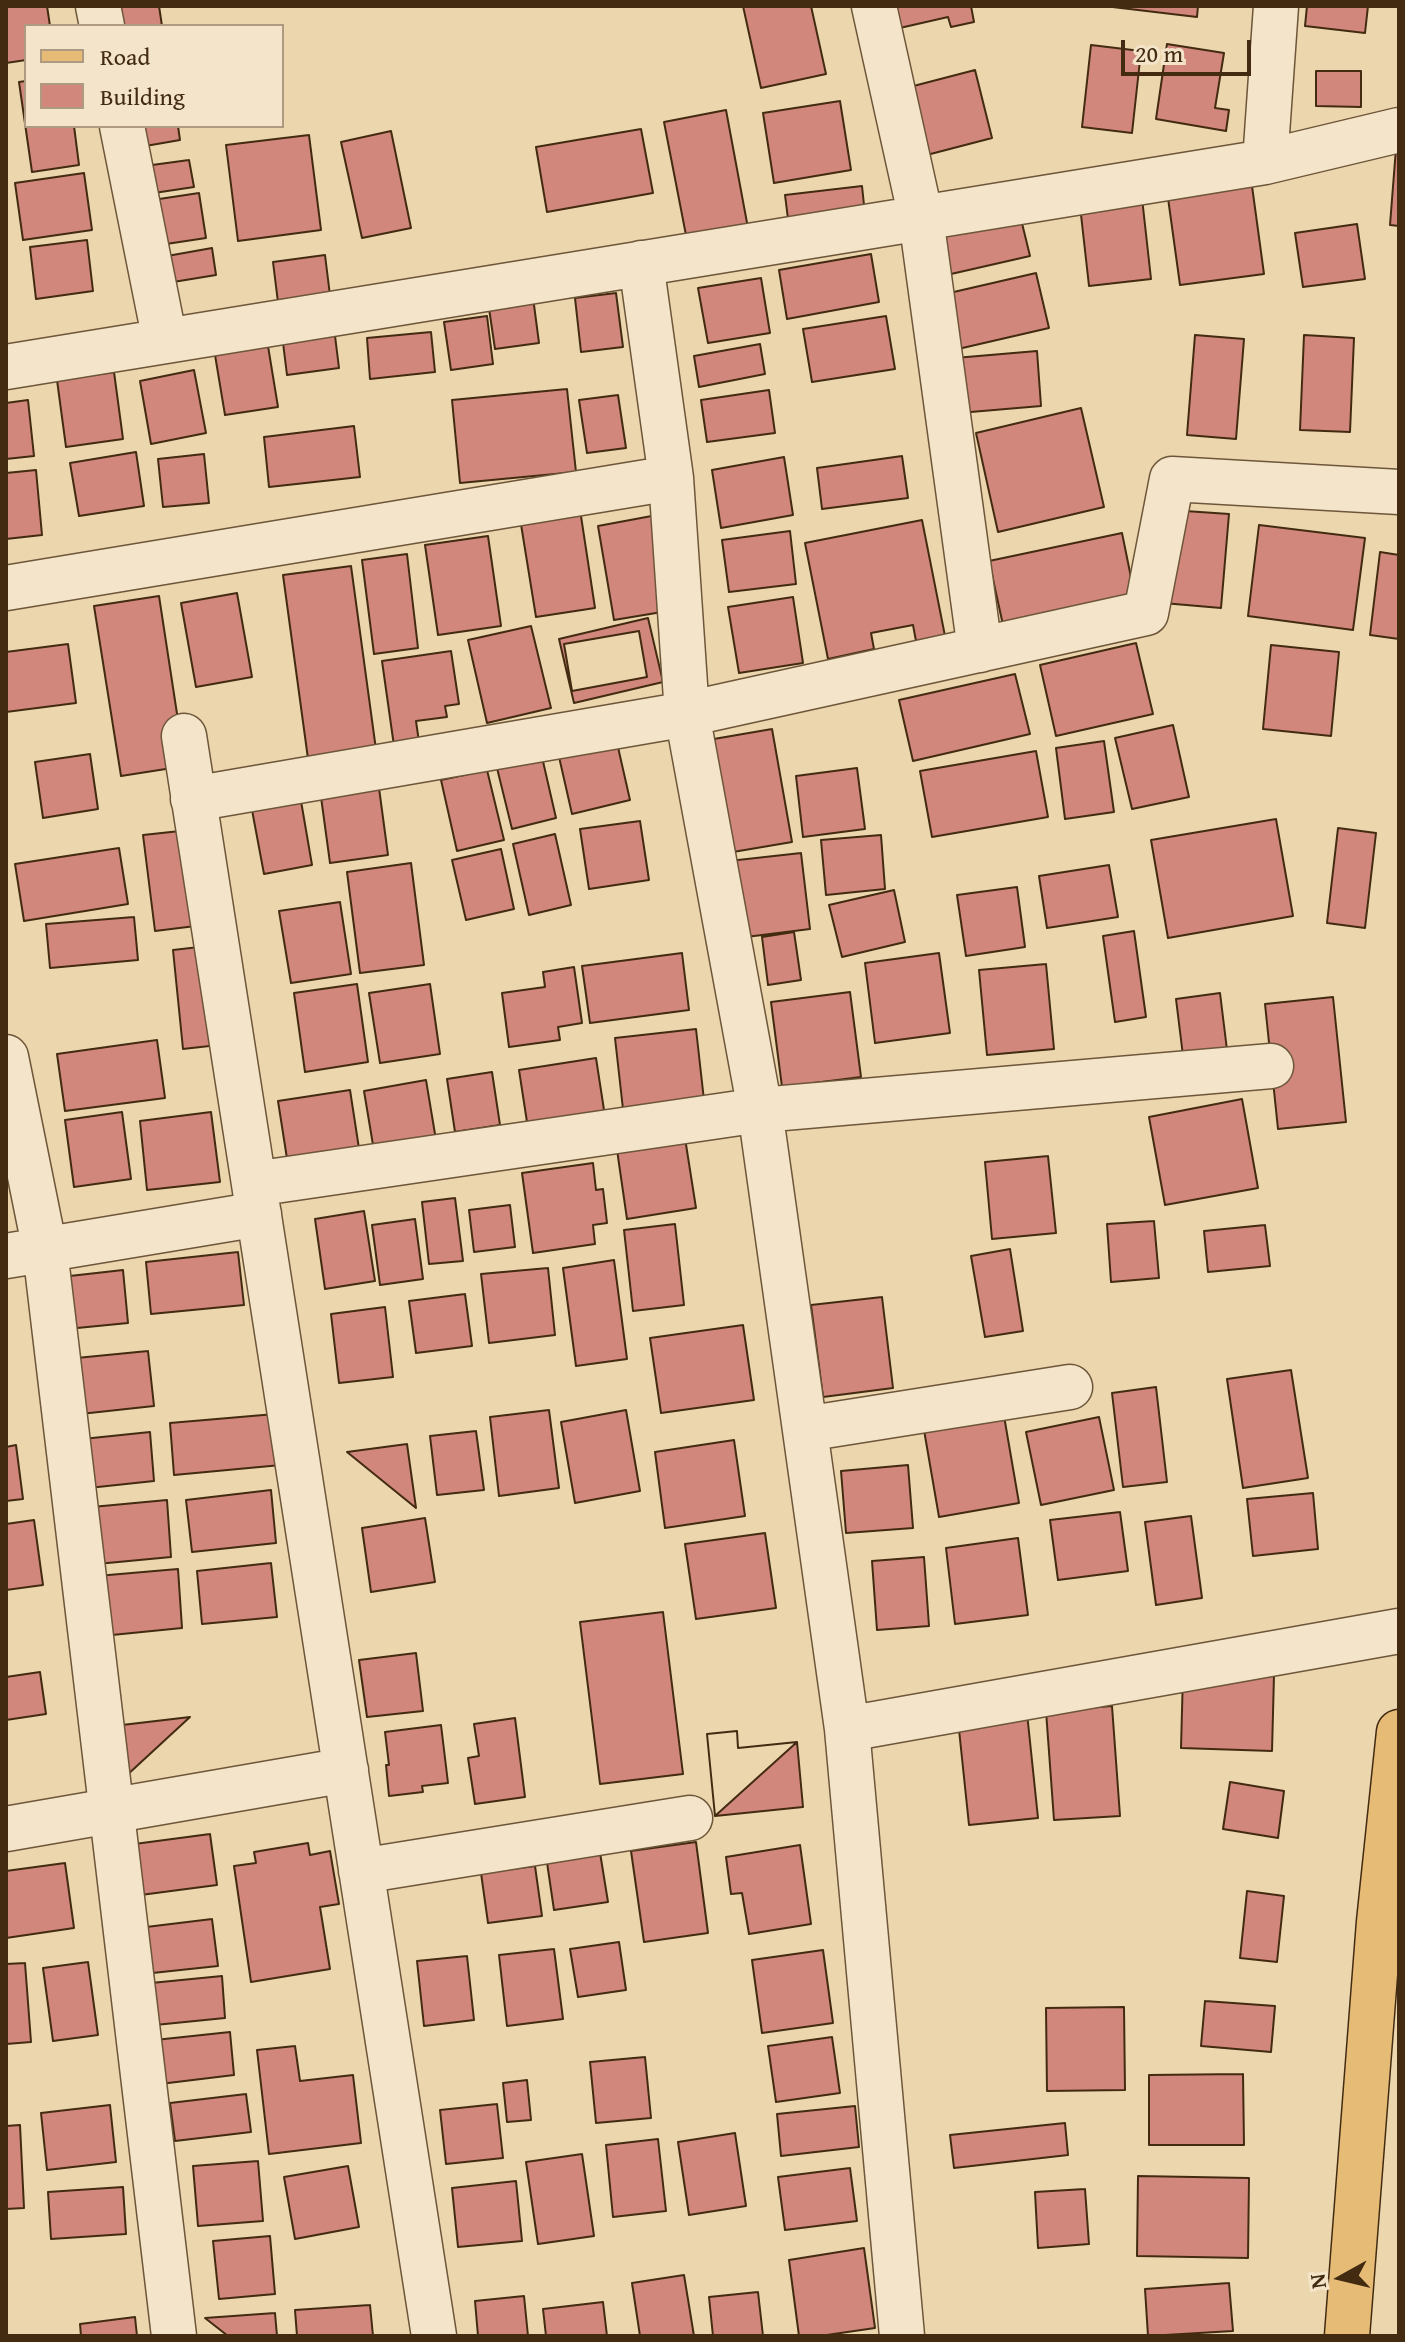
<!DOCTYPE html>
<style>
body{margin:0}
#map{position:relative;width:1405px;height:2342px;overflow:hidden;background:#ecd6ad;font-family:"Gentium Book Plus",serif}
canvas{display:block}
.frame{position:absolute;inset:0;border:8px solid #432b12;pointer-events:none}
.legend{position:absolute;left:24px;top:24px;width:260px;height:104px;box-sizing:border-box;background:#f3e4ca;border:2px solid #ad9a80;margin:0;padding:10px 14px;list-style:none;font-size:24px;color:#432b12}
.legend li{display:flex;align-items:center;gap:16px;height:40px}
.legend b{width:40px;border:2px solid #ad9a80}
.north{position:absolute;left:1301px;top:2238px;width:80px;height:80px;-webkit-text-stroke:6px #f3e4ca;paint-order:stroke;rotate:262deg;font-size:22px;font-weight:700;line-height:32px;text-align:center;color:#432b12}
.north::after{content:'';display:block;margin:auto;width:28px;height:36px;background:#432b12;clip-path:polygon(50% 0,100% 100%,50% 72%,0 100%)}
.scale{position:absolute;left:1121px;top:40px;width:130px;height:36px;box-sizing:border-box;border:4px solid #432b12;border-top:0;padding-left:10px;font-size:24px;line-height:28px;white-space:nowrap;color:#432b12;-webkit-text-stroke:6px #f3e4ca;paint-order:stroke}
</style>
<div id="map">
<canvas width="1405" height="2342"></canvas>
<div class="frame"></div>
<ul class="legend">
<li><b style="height:10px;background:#e6bb76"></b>Road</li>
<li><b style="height:22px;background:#d2877c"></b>Building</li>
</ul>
<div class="north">N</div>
<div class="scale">20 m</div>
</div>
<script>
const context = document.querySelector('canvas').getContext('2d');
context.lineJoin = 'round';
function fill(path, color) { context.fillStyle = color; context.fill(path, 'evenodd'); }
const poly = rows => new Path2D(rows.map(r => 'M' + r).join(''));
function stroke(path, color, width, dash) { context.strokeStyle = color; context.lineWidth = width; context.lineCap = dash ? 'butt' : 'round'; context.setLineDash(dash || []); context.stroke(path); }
const building = poly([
 [6,6,47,6,50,26,26,26,26,60,6,63,6,6],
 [111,6,159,6,162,26,114,26,111,6],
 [743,6,811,6,826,74,761,88,743,6],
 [885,6,971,6,974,22,951,27,948,17,891,30,885,6],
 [1104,6,1198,6,1197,17,1104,6],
 [1307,6,1368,6,1365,33,1305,26,1307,6],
 [1167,44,1224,53,1215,108,1229,110,1226,131,1156,119,1167,44],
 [1091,45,1141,51,1132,133,1082,127,1091,45],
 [975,70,992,138,919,157,902,89,975,70],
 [1316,71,1361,71,1361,107,1316,106,1316,71],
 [26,81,26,126,74,126,79,165,32,172,19,82,26,81],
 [840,101,851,170,774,183,763,113,840,101],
 [726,110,753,255,692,266,664,122,726,110],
 [130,126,178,126,180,140,134,148,130,126],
 [641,129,653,193,547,212,536,147,641,129],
 [391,131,411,228,362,238,341,142,391,131],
 [309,135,321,230,238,241,226,145,309,135],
 [1396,148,1399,148,1399,226,1390,225,1396,148],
 [189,160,194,187,134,196,130,168,189,160],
 [84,173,92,230,23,240,15,183,84,173],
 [1140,180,1151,279,1089,286,1078,188,1140,180],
 [862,186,868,243,792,251,785,195,862,186],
 [1252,186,1264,274,1180,285,1168,198,1252,186],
 [199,193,206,238,153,246,146,201,199,193],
 [1020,215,1030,256,951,274,942,233,1020,215],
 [1357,224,1365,279,1303,287,1295,233,1357,224],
 [87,240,93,291,36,299,30,247,87,240],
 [212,248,216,275,161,284,156,258,212,248],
 [871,254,879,302,787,319,779,270,871,254],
 [325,255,339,368,287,375,273,262,325,255],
 [1036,273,1049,328,958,349,945,294,1036,273],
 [761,278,770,333,708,343,698,288,761,278],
 [531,282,539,343,495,349,486,288,531,282],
 [616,293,623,347,581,352,575,298,616,293],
 [487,316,493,364,451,370,444,322,487,316],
 [886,316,895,369,812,382,803,329,886,316],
 [431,332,435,372,370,379,367,338,431,332],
 [1195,335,1244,339,1236,439,1187,435,1195,335],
 [1304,335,1354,338,1350,432,1300,430,1304,335],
 [760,344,765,374,699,387,694,356,760,344],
 [268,346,278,407,225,415,215,355,268,346],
 [1037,351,1041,406,959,413,955,358,1037,351],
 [194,370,206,433,151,444,140,381,194,370],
 [114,372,123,439,66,447,57,380,114,372],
 [567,389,576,472,460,483,452,400,567,389],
 [769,390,775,433,707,442,701,400,769,390],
 [618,395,626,448,587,453,579,400,618,395],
 [28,400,34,456,6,459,6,403,28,400],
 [1081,408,1104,507,998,532,976,433,1081,408],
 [354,426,360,477,269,487,264,437,354,426],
 [136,452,144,506,79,516,70,463,136,452],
 [204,454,209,503,163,507,158,459,204,454],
 [902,456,908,498,822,509,817,468,902,456],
 [784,457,793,515,721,528,712,470,784,457],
 [36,470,42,535,6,539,6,473,36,470],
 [579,503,595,608,536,617,519,512,579,503],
 [1171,510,1229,514,1221,608,1163,603,1171,510],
 [657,515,674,610,614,620,598,526,657,515],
 [922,520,945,636,916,641,913,625,871,633,874,649,828,659,805,543,922,520],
 [1259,525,1365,538,1353,630,1248,616,1259,525],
 [790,531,796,584,729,592,722,540,790,531],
 [1122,533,1135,597,1003,625,989,561,1122,533],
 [488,536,501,626,438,635,425,545,488,536],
 [1380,552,1399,555,1399,639,1370,635,1380,552],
 [407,554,418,648,374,654,362,560,407,554],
 [351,566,377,757,309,766,283,575,351,566],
 [237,593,252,677,196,687,181,603,237,593],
 [159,596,185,766,121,776,94,606,159,596],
 [793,597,803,663,739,673,728,607,793,597],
 [648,618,663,682,574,703,559,639,648,618],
 [531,626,551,708,487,723,468,640,531,626],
 [639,631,647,677,572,691,564,644,639,631],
 [1136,643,1153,714,1056,736,1040,665,1136,643],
 [68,644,76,703,6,712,6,652,68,644],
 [1271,645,1339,652,1331,736,1263,729,1271,645],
 [451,651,459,704,445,706,447,717,416,721,419,742,394,746,382,661,451,651],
 [1015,674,1030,734,913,761,899,700,1015,674],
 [1173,725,1189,797,1132,809,1115,738,1173,725],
 [772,729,792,842,727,853,708,740,772,729],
 [615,734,630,800,572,814,557,748,615,734],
 [1104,741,1114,812,1065,819,1056,748,1104,741],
 [1036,751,1048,817,932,837,920,771,1036,751],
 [90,754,98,809,43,818,35,762,90,754],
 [542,757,556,818,512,829,497,768,542,757],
 [857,768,865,829,803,837,796,776,857,768],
 [487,770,504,840,457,851,441,780,487,770],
 [379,788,388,855,330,863,321,797,379,788],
 [301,801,312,865,264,874,252,810,301,801],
 [1276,819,1293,916,1168,938,1151,840,1276,819],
 [640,821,649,880,589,889,580,829,640,821],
 [208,828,220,923,155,931,143,835,208,828],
 [1338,828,1376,833,1365,928,1327,923,1338,828],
 [555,834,571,905,529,915,513,844,555,834],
 [881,835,885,889,826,895,821,840,881,835],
 [119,848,128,904,24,921,15,864,119,848],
 [501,849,514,909,466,920,452,860,501,849],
 [801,853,810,929,738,938,729,861,801,853],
 [411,863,424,965,360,973,347,872,411,863],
 [1109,865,1118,917,1047,928,1039,876,1109,865],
 [1017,887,1025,947,966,956,957,895,1017,887],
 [894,890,905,942,842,957,829,905,894,890],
 [340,902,351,974,291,983,279,911,340,902],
 [134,917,138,960,50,968,46,924,134,917],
 [1134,931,1146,1017,1115,1022,1103,936,1134,931],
 [794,932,801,980,768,985,762,937,794,932],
 [225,944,236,1043,183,1049,173,950,225,944],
 [682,953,689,1010,590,1023,582,966,682,953],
 [939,953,950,1033,875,1043,865,963,939,953],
 [1046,964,1054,1049,987,1055,979,970,1046,964],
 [574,967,582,1023,558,1027,560,1040,509,1047,502,993,545,987,543,972,574,967],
 [357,984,368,1062,305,1072,294,993,357,984],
 [430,984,440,1054,380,1063,369,993,430,984],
 [850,992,861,1077,782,1087,771,1002,850,992],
 [1220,993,1228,1058,1184,1064,1176,999,1220,993],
 [1333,997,1346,1122,1278,1129,1265,1004,1333,997],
 [696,1029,705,1109,624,1118,615,1038,696,1029],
 [157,1040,165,1098,65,1111,57,1054,157,1040],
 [596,1058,608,1136,531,1148,519,1070,596,1058],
 [492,1072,500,1125,455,1132,447,1079,492,1072],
 [426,1080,436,1140,374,1151,364,1091,426,1080],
 [350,1090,360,1155,288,1165,278,1101,350,1090],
 [1242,1099,1258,1188,1165,1205,1149,1117,1242,1099],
 [122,1112,131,1179,74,1187,65,1120,122,1112],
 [211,1112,220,1182,147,1190,140,1121,211,1112],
 [682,1119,696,1208,627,1219,614,1129,682,1119],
 [1048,1156,1056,1233,992,1239,985,1162,1048,1156],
 [593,1163,596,1190,603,1189,607,1223,593,1225,595,1244,533,1253,522,1173,593,1163],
 [455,1198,463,1261,429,1264,422,1202,455,1198],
 [510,1205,515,1247,474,1252,469,1210,510,1205],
 [364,1211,375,1281,325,1289,315,1219,364,1211],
 [415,1219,423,1279,380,1285,372,1225,415,1219],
 [1154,1221,1159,1278,1111,1282,1107,1224,1154,1221],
 [675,1224,684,1305,633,1311,624,1230,675,1224],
 [1265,1225,1270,1266,1208,1272,1204,1231,1265,1225],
 [1010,1249,1023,1331,985,1337,971,1256,1010,1249],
 [238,1252,244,1305,151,1314,146,1262,238,1252],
 [614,1260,627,1359,576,1366,563,1268,614,1260],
 [548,1268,555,1335,489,1343,481,1274,548,1268],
 [123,1270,128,1323,57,1330,52,1278,123,1270],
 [465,1294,472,1346,416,1353,409,1301,465,1294],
 [882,1297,893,1388,823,1397,811,1305,882,1297],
 [385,1307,393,1377,339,1383,331,1314,385,1307],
 [743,1325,754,1400,661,1413,650,1338,743,1325],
 [148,1351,154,1406,62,1416,56,1360,148,1351],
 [1291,1370,1308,1478,1243,1488,1227,1379,1291,1370],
 [1156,1387,1167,1482,1123,1487,1112,1393,1156,1387],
 [549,1410,559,1488,499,1496,490,1417,549,1410],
 [626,1410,640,1491,575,1503,561,1422,626,1410],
 [275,1414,281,1465,174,1475,170,1423,275,1414],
 [1004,1416,1019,1503,939,1517,924,1430,1004,1416],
 [1099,1417,1114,1490,1041,1505,1026,1432,1099,1417],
 [476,1431,484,1490,437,1495,430,1436,476,1431],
 [150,1432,154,1481,79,1489,73,1440,150,1432],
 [734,1440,745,1516,665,1528,655,1452,734,1440],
 [407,1444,416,1508,347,1452,407,1444],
 [16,1445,23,1499,6,1501,6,1447,16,1445],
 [908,1465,913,1528,846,1533,841,1471,908,1465],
 [271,1490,276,1543,192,1552,186,1500,271,1490],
 [1313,1493,1318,1549,1253,1556,1247,1499,1313,1493],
 [167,1500,171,1557,97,1564,92,1507,167,1500],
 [1120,1512,1128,1571,1058,1580,1050,1520,1120,1512],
 [1191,1516,1202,1598,1156,1605,1145,1522,1191,1516],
 [425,1518,435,1582,371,1592,362,1528,425,1518],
 [34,1520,43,1585,6,1590,6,1524,34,1520],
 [765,1533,776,1608,696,1619,685,1544,765,1533],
 [1018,1538,1028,1615,955,1624,946,1548,1018,1538],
 [924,1557,929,1626,877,1630,872,1561,924,1557],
 [271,1563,277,1617,202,1624,197,1571,271,1563],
 [178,1569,182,1628,102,1636,97,1576,178,1569],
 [663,1612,683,1774,600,1784,580,1622,663,1612],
 [416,1653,423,1711,367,1717,359,1660,416,1653],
 [40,1672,46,1714,6,1720,6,1677,40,1672],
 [1183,1673,1274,1675,1272,1751,1181,1748,1183,1673],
 [1112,1706,1120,1816,1054,1820,1046,1711,1112,1706],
 [1027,1713,1038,1818,969,1825,958,1720,1027,1713],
 [190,1717,113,1788,105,1727,190,1717],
 [515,1718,525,1797,475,1804,468,1758,479,1756,474,1724,515,1718],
 [441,1725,448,1783,422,1786,423,1792,389,1796,386,1765,389,1765,385,1732,441,1725],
 [737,1731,738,1748,797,1742,715,1816,707,1734,737,1731],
 [737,1731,738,1748,797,1742,803,1807,715,1816,707,1734,737,1731],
 [1230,1782,1284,1791,1278,1838,1223,1829,1230,1782],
 [210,1834,217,1885,133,1896,127,1845,210,1834],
 [597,1834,608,1902,554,1910,544,1842,597,1834],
 [696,1842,708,1933,644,1942,631,1851,696,1842],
 [308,1843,310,1855,330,1851,339,1904,320,1907,330,1969,251,1982,234,1866,256,1863,254,1852,308,1843],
 [800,1845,811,1924,749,1934,742,1893,731,1894,726,1857,800,1845],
 [65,1863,74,1928,6,1938,6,1871,65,1863],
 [535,1866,542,1916,488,1923,481,1873,535,1866],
 [1247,1891,1284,1896,1277,1962,1240,1958,1247,1891],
 [212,1919,218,1966,143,1974,138,1928,212,1919],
 [619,1942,626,1990,578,1997,570,1949,619,1942],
 [554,1949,563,2019,507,2026,499,1955,554,1949],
 [823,1950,833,2023,762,2033,752,1960,823,1950],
 [467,1956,474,2020,424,2026,417,1961,467,1956],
 [88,1962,98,2035,53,2041,43,1968,88,1962],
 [25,1963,31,2042,6,2044,6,1964,25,1963],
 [222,1976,225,2018,155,2025,151,1983,222,1976],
 [1205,2001,1275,2006,1271,2052,1201,2046,1205,2001],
 [1124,2007,1125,2090,1047,2091,1046,2008,1124,2007],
 [230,2032,234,2075,160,2084,155,2040,230,2032],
 [832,2037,840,2093,776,2102,768,2046,832,2037],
 [295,2046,300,2081,353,2075,361,2143,269,2154,257,2050,295,2046],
 [645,2057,651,2118,596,2123,590,2062,645,2057],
 [1243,2074,1244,2145,1149,2145,1149,2075,1243,2074],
 [527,2080,531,2120,507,2122,503,2083,527,2080],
 [246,2094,251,2132,175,2141,170,2103,246,2094],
 [497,2104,503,2158,446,2164,440,2110,497,2104],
 [110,2105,116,2162,47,2170,41,2113,110,2105],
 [855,2106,859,2147,781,2156,777,2114,855,2106],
 [1065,2123,1068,2155,954,2168,950,2135,1065,2123],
 [20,2125,24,2208,6,2209,6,2126,20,2125],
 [735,2133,746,2206,689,2215,678,2142,735,2133],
 [658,2139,666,2211,613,2217,606,2145,658,2139],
 [582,2154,594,2236,538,2244,526,2162,582,2154],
 [258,2161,263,2221,198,2226,193,2166,258,2161],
 [348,2166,359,2227,295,2239,284,2177,348,2166],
 [850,2168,857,2221,785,2230,778,2177,850,2168],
 [1138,2176,1249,2178,1248,2258,1137,2256,1138,2176],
 [516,2181,522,2241,458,2247,452,2188,516,2181],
 [123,2187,126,2234,51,2239,48,2192,123,2187],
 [1085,2189,1089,2244,1038,2248,1035,2192,1085,2189],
 [270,2236,275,2294,219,2299,213,2241,270,2236],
 [864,2248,875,2328,820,2336,799,2336,789,2260,864,2248],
 [684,2275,694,2336,640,2336,632,2283,684,2275],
 [1229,2283,1233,2331,1148,2336,1145,2289,1229,2283],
 [758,2292,763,2336,713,2336,709,2297,758,2292],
 [524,2296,528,2336,478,2336,475,2301,524,2296],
 [603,2302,607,2336,546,2336,543,2309,603,2302],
 [370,2305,373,2336,297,2336,295,2310,370,2305],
 [275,2313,277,2336,228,2336,205,2318,275,2313],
 [135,2317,137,2336,81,2336,80,2324,135,2317]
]);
fill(building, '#d2877c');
stroke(building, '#432b12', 2);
const minor = poly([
 [98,6,102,26],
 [874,6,921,218,980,650],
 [122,126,165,341],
 [1265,162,1276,6],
 [641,263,671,478,687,714,760,1110,847,1729,902,2336],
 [6,367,1265,162,1399,130],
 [6,588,671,478],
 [184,736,434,2336],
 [193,799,687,714,1146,613,1172,479,1399,492],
 [6,1057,45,1250,174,2336],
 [254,1184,760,1110,1271,1066],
 [6,1256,259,1214],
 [805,1429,1070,1387],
 [847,1729,1399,1631],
 [6,1829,346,1770],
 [361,1871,690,1818]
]);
const major = poly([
 [1347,2336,1379,1922,1399,1732]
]);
stroke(minor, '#6d5639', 47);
stroke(major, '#432b12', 47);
stroke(minor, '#f3e4ca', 44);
stroke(major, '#e6bb76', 44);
</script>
